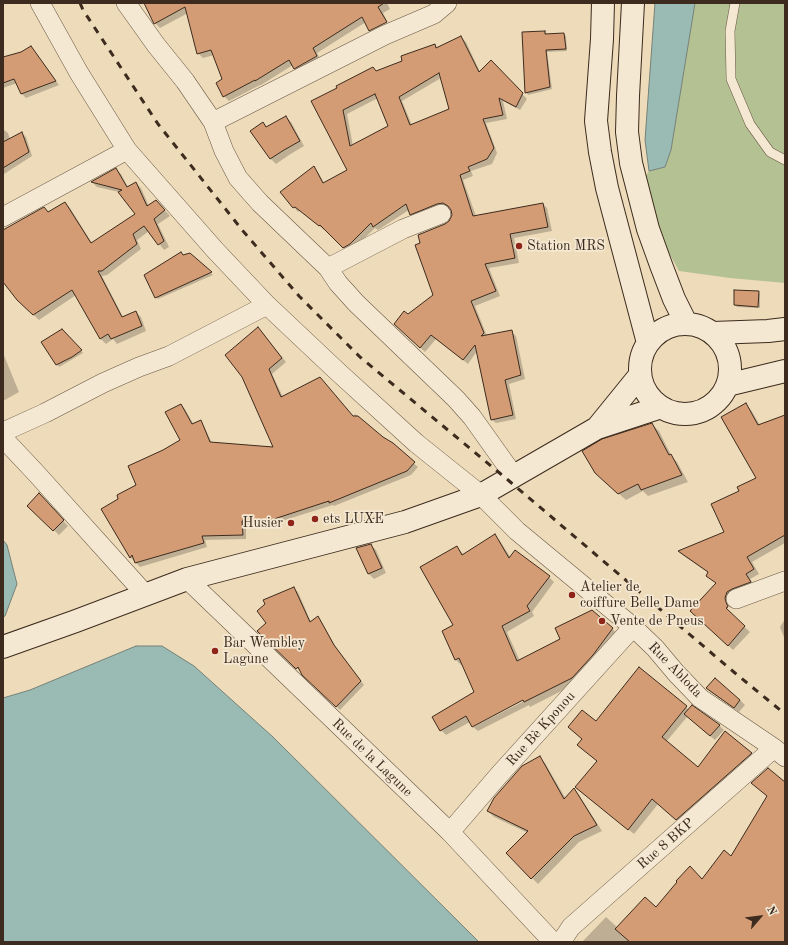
<!DOCTYPE html>
<meta charset="utf-8">
<style>
body{margin:0}
#map{position:relative;width:788px;height:945px;overflow:hidden;background:#eedbb9;font-family:"Old Standard TT",serif}
canvas{display:block}
.frame{position:absolute;inset:0;border:4px solid #3c2b1e;pointer-events:none}
.north{position:absolute;left:740px;top:897px;width:40px;height:40px;-webkit-text-stroke:3px #f4e8d2;paint-order:stroke;rotate:62deg;font-size:11px;font-weight:700;line-height:16px;text-align:center;color:#3c2b1e}
.north::after{content:'';display:block;margin:auto;width:14px;height:18px;background:#3c2b1e;clip-path:polygon(50% 0,100% 100%,50% 72%,0 100%)}
</style>
<div id="map">
<canvas width="788" height="945"></canvas>
<div class="frame"></div>
<div class="north">N</div>
</div>
<script>
const context = document.querySelector('canvas').getContext('2d');
context.lineJoin = 'round';
function fill(path, color) { context.fillStyle = color; context.fill(path, 'evenodd'); }
const poly = rows => new Path2D(rows.map(r => 'M' + r).join(''));
function stroke(path, color, width, dash) { context.strokeStyle = color; context.lineWidth = width; context.lineCap = dash ? 'butt' : 'round'; context.setLineDash(dash || []); context.stroke(path); }
function label(font, color, halo, rows, align = 'center') {
  context.font = font + ' "Old Standard TT",serif'; context.lineWidth = 3.5; context.setLineDash([]); context.textBaseline = 'middle'; context.strokeStyle = halo; context.fillStyle = color; for (const [text, x, y, turn = 0] of rows) {
    context.save(); context.translate(x, y); context.rotate((+turn || 0) * Math.PI / 180); context.textAlign = isNaN(turn) ? turn : align; if (halo) context.strokeText(text, 0, 0); context.fillText(text, 0, 0); context.restore();
  }
}
fill(poly([
 [695,3,785,3,785,283,730,278,679,271,655,228,645,177,649,171,665,167,671,150]
]), '#b4c192');
const water = poly([
 [655,3,695,3,671,150,665,167,649,171,645,140,655,3],
 [3,540,7,545,17,584,5,616,3,617,3,540],
 [136,646,162,646,194,666,273,737,479,942,3,942,3,698,30,690,136,646]
]);
fill(water, '#9abab4');
stroke(water, '#748178', 1);
fill(poly([
 [145,3,387,3,390,9,383,13,387,21,370,29,366,22,317,53,321,61,299,73,293,65,261,85,260,85,229,101,224,96,224,79,214,55,203,58,198,53,188,13,160,28,155,23],
 [545,32,547,34,564,34,566,36,567,51,547,52,552,89,528,95,526,92],
 [461,37,466,42,480,72,491,61,527,99,520,110,503,101,507,119,486,123,497,153,492,164,471,171,473,176,463,180,476,216,543,204,547,208,552,231,514,238,519,263,489,268,500,296,475,306,487,336,511,331,516,336,525,379,509,384,516,419,496,423,491,419,477,351,468,364,436,339,425,352,399,328,408,316,434,296,422,243,451,221,453,215,452,209,447,207,442,208,415,218,411,214,409,210,378,230,375,228,354,248,348,252,325,228,324,230,300,210,298,212,294,207,314,168,318,172,324,183,349,170,312,102,377,72,403,61,434,45,438,48],
 [441,78,450,110,412,125,402,101],
 [378,98,389,126,353,146,347,114],
 [35,52,59,85,26,98,22,94,17,83,3,88,3,59],
 [286,117,291,122,304,146,289,155,276,164,271,159,252,131,263,123,267,128],
 [3,129,8,133,10,139,22,133,26,137,32,156,4,174],
 [116,169,121,174,128,187,136,183,141,188,149,206,161,206,170,216,158,224,169,247,164,250,149,231,137,240,141,249,107,275,102,276,123,317,136,312,141,317,146,331,117,344,113,339,106,344,101,339,76,295,39,320,17,299,3,281,3,229,9,228,48,212,65,203,70,208,92,243,136,214,119,192,97,187,92,182],
 [189,254,213,275,158,299,156,297,183,256],
 [735,291,758,292,760,294,760,308,737,307,735,305],
 [62,330,83,353,59,367,42,342],
 [262,332,286,362,272,374,283,397,353,417,355,414,418,467,411,475,334,506,333,505,272,524,246,525,246,539,205,540,207,547,140,567,136,563,135,560,134,561,130,557,119,499,138,485,163,451,181,440,181,405,185,409,194,425,200,422,204,426,212,443,275,448],
 [3,353,19,392,3,401],
 [746,405,751,410,760,425,785,417,785,543,752,562,759,574,750,579,754,585,704,609,717,584,707,576,709,573,684,556,679,552,725,532,740,491,757,479],
 [652,424,659,431,672,457,677,462,688,482,648,496,643,491,626,500,603,480],
 [44,500,68,526,59,535,29,506],
 [494,535,500,541,511,558,549,577,554,582,532,612,534,616,507,632,520,661,562,640,591,611,618,634,577,683,530,707,529,705,478,731,473,727,528,699,527,697,470,722,446,735,441,730,476,693,463,664,461,665,456,660,443,631,455,626,457,547,464,555],
 [371,545,376,550,386,573,374,579,369,574,358,549],
 [294,588,298,592,311,622,318,617,321,621,337,649,364,685,340,710,303,674,301,671,300,671,258,631,268,623],
 [733,616,750,632,733,650,708,626],
 [785,619,785,640,780,627],
 [707,688,740,700,745,705,739,712,712,693],
 [686,707,689,710,719,725,724,730,715,740,687,717,666,742,698,768,746,749,756,759,682,824,658,804,634,834,581,792,576,787,598,762,596,723],
 [539,757,545,763,566,799,574,790,579,795,602,831,579,842,538,884,507,853,528,833,494,817,488,811],
 [752,783,785,783,785,942,582,942,606,917,618,928,656,909,702,880,732,858,768,797]
]), '#0003');
const building = poly([
 [144,3,384,3,378,7,387,22,369,31,362,17,313,48,317,56,294,69,289,60,255,81,255,80,223,97,216,83,222,79,211,50,197,54,185,7,154,24,144,3],
 [545,31,545,34,564,33,566,49,546,50,550,87,525,93,522,32,545,31],
 [461,36,479,72,491,60,523,93,516,107,499,98,503,115,483,119,494,148,487,159,468,167,470,171,460,175,473,216,543,203,548,227,510,234,515,258,485,264,496,291,471,301,484,333,481,336,512,330,521,375,505,380,513,415,491,420,475,345,463,360,431,335,420,348,394,324,404,311,408,314,433,295,415,245,420,243,418,235,445,224,449,221,452,215,451,210,448,206,443,203,437,204,410,215,406,204,373,227,371,223,350,244,343,248,320,225,319,226,295,207,293,208,280,192,314,166,323,183,347,170,311,101,337,88,336,86,373,67,376,71,402,61,401,56,435,44,436,48,461,36],
 [439,73,449,109,410,125,399,97,439,73],
 [375,94,388,126,350,146,343,110,375,94],
 [31,46,56,81,21,94,14,79,3,83,3,57,21,52,31,46],
 [286,116,300,141,284,150,270,159,250,131,263,122,266,127,286,116],
 [22,132,29,152,3,168,3,142,22,132],
 [116,168,127,187,136,182,147,206,156,200,165,210,154,219,164,241,158,245,144,226,133,234,137,244,102,271,98,271,122,317,136,311,142,326,111,339,108,334,100,339,72,290,33,315,17,300,3,282,3,230,44,207,48,212,65,202,91,243,135,214,118,192,122,190,91,182,116,168],
 [181,252,183,255,190,253,212,272,155,298,144,275,181,252],
 [734,290,759,291,758,307,734,305,734,290],
 [258,327,282,358,269,369,281,397,320,377,353,416,358,416,383,437,393,443,415,462,407,471,329,503,329,501,268,521,242,521,243,535,202,536,204,543,135,563,132,555,130,558,101,509,118,499,117,495,136,485,128,466,163,450,180,440,165,412,181,404,192,424,201,420,210,442,273,447,242,377,225,355,258,327],
 [62,329,82,350,72,357,56,365,41,342,62,329],
 [746,403,758,425,785,415,785,535,747,557,754,569,746,574,751,582,732,589,727,592,725,598,726,602,728,607,726,608,745,626,728,646,690,611,716,583,706,576,708,572,678,551,724,532,711,504,739,491,737,487,756,478,721,417,746,403],
 [652,423,669,455,671,454,682,475,641,490,638,484,618,494,595,473,582,451,602,439,652,423],
 [39,493,64,520,53,531,27,506,39,493],
 [495,534,509,558,515,550,550,576,527,606,530,611,502,626,517,661,560,639,555,628,592,610,613,628,593,655,572,678,524,702,523,700,472,727,466,716,440,731,432,717,474,692,459,658,455,660,442,631,453,625,420,567,457,546,462,555,495,534],
 [371,544,382,568,368,574,356,548,371,544],
 [294,587,310,622,318,616,334,645,361,681,336,707,302,675,298,667,296,669,257,631,266,623,257,611,265,604,263,600,294,587],
 [639,667,687,706,662,737,698,767,725,731,752,753,676,820,652,799,628,830,575,787,597,761,577,745,582,739,568,727,582,710,596,721,639,667],
 [715,678,740,700,734,708,706,688,715,678],
 [692,705,720,725,710,736,684,714,692,705],
 [540,756,564,799,574,788,597,825,574,836,531,879,506,853,528,831,487,811,494,798,522,766,540,756],
 [768,768,785,782,785,942,630,942,615,929,645,897,656,907,677,882,676,881,690,866,702,879,724,850,731,856,767,796,751,783,768,768]
]);
fill(building, '#d49c75');
stroke(building, '#3c2b1e', 1);
const service = poly([
 [735,3,730,31,731,79,750,124,770,152,785,160]
]);
const minor = poly([
 [40,3,79,73,127,150,215,250,267,305,337,371,416,443,481,495,517,531,633,627,655,648,676,673,700,698,774,748,785,757],
 [126,3,156,45,185,81,213,122,224,151,238,178,260,203,328,268,338,283,356,303,456,399,472,417,514,476],
 [213,122,385,35,434,14,447,3],
 [3,217,127,150],
 [328,268,403,229,441,214],
 [3,432,45,413,103,383,139,367,169,356,267,305],
 [3,438,35,472,145,594],
 [187,579,450,832,553,942],
 [736,599,785,581],
 [450,832,499,775,633,627],
 [561,942,571,927,774,748]
]);
const secondary = poly([
 [603,3,602,39,596,121,600,152,607,188,648,343],
 [633,3,628,96,627,132,631,163,648,229,661,265,674,299,686,323],
 '640 369a45 45 0 1 1 90 0a45 45 0 1 1-90 0Z',
 [713,333,768,331,785,329],
 [727,385,785,371],
 [597,428,640,375],
 [3,647,76,621,187,579,405,522,481,495,597,428,661,407]
]);
stroke(service, '#685745', 10);
stroke(minor, '#685745', 20);
stroke(secondary, '#3c2b1e', 24);
stroke(service, '#f4e8d2', 9);
stroke(minor, '#f4e8d2', 19);
stroke(secondary, '#f4e8d2', 22);
stroke(poly([
 [80,3,83,10,158,124,243,231,299,296,360,357,508,480,735,673,785,714]
]), '#3c2b1e', 3, [7, 7]);
for (const [x, y, r, color] of [
 [519,246,4,"#8f2418"],
 [315,519,4,"#8f2418"],
 [291,523,4,"#8f2418"],
 [572,595,4,"#8f2418"],
 [602,621,4,"#8f2418"],
 [215,651,4,"#8f2418"]
]) { const dot = new Path2D(); dot.arc(x, y, r, 0, 2 * Math.PI); context.fillStyle = color; context.fill(dot); stroke(dot, '#f4e8d2', 1.5); }
label('14px', '#3c2b1e', '#f4e8d2', [
 ["Station MRS",527,246],
 ["ets LUXE",323,519],
 ["Husier",283,523,"right"],
 ["Atelier de",580,587],
 ["coiffure Belle Dame",580,603],
 ["Vente de Pneus",610,621],
 ["Bar Wembley",223,643],
 ["Lagune",223,659]
], 'left');
label('14px', '#3c2b1e', '#f4e8d2', [
 ["Rue Abloda",675,670,46],
 ["Rue Bè Kponou",541,729,-48],
 ["Rue de la Lagune",372,758,44],
 ["Rue 8 BKP",666,844,-41]
]);
</script>
